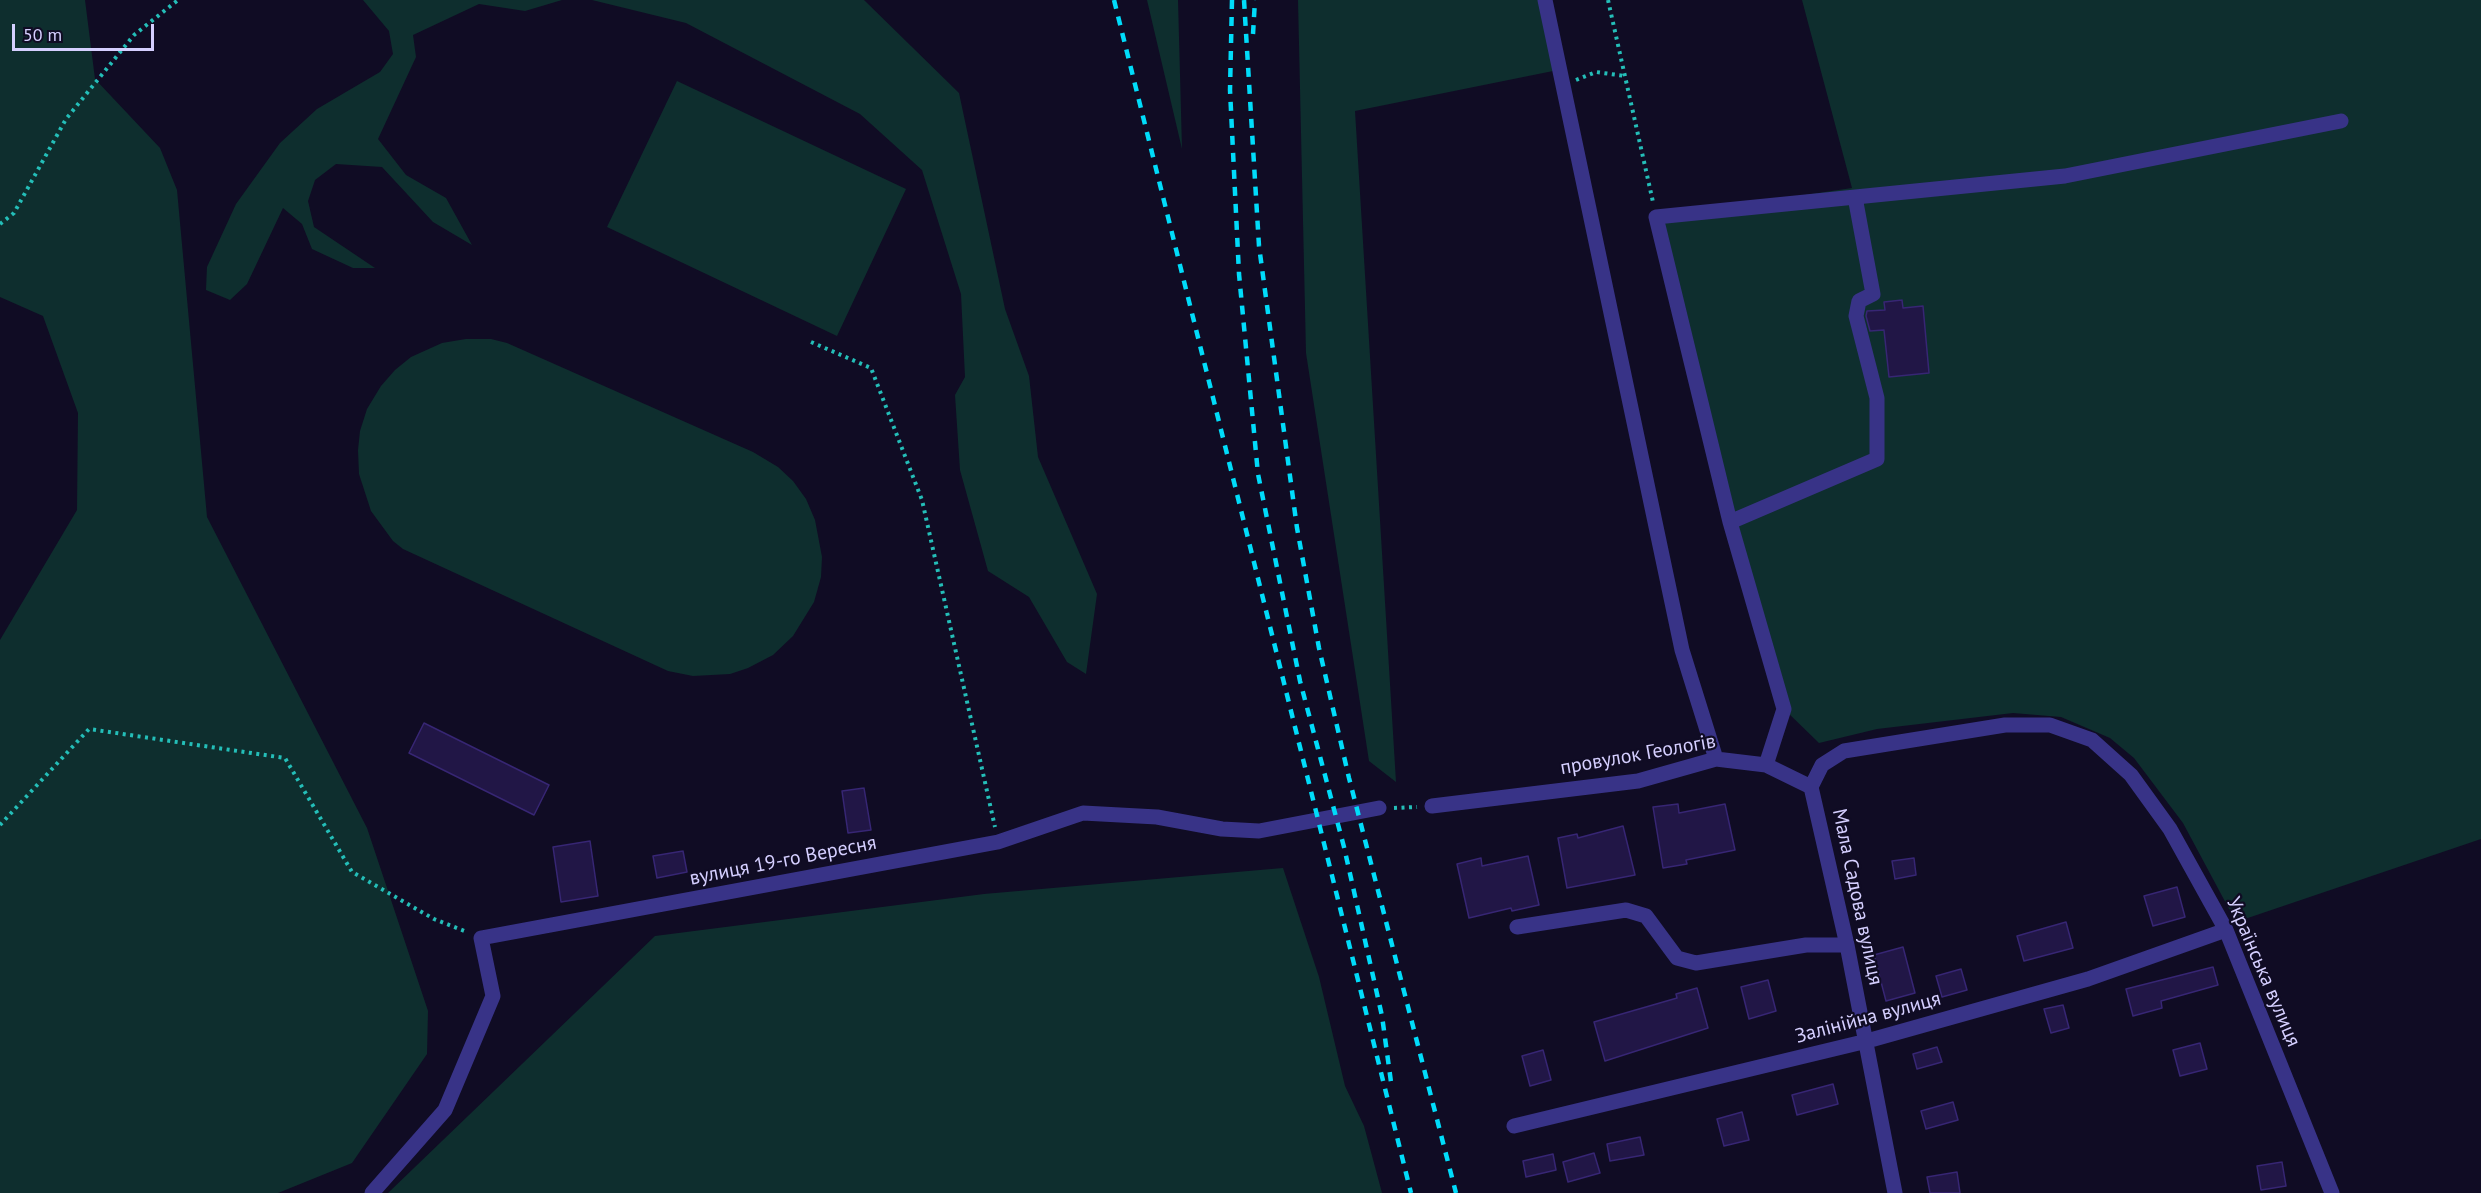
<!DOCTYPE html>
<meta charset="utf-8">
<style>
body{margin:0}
#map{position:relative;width:2481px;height:1193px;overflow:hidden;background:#100c24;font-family:"PT Sans",sans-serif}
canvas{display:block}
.scale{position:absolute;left:12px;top:24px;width:142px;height:27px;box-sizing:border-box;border:3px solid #d5cfff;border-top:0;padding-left:8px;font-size:18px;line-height:21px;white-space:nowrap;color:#d5cfff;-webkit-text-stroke:4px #100c24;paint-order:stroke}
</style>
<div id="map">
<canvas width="2481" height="1193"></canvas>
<div class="scale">50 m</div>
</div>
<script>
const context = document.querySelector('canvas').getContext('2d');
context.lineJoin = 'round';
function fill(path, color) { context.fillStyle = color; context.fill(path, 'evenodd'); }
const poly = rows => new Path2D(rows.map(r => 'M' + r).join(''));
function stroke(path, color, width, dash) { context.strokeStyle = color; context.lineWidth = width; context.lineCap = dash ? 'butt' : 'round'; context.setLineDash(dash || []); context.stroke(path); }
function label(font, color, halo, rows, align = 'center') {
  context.font = font + ' "PT Sans",sans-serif'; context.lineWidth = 4.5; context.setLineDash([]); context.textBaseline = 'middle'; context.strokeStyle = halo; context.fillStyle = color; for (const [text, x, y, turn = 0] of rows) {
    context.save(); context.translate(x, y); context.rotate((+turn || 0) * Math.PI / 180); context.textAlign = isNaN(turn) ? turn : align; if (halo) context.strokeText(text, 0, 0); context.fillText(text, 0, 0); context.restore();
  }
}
fill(poly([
 [0,0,85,0,95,79,160,148,177,190,207,517,367,828,428,1011,427,1054,352,1163,278,1193,0,1193,0,640,77,510,78,413,43,316,0,297],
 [363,0,562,0,525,11,479,4,413,35,416,57,378,139,406,175,446,198,472,245,433,222,382,167,336,164,315,180,308,201,314,227,375,268,353,268,312,249,302,224,283,208,247,284,230,300,206,290,207,267,236,204,280,143,317,109,380,72,393,54,389,31],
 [592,0,864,0,959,93,1005,309,1029,376,1038,457,1097,594,1086,674,1067,662,1029,597,988,571,960,470,955,395,965,377,961,294,922,170,860,114,686,23],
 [1147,0,1178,0,1182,149],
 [1298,0,1545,0,1558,70,1355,111,1396,782,1369,761,1306,353],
 [1802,0,2481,0,2481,839,2236,922,2183,823,2134,758,2110,738,2061,717,2013,713,1877,729,1819,743,1784,709,1656,217,1852,188],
 [677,81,906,189,837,336,607,227],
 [466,339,491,339,507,343,753,452,778,467,793,481,806,499,815,520,822,557,821,577,814,602,793,636,773,655,748,668,730,674,693,676,668,671,403,549,393,541,371,511,359,474,358,450,360,431,367,409,381,386,395,370,411,357,442,343],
 [1283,868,1319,977,1345,1086,1364,1126,1382,1193,388,1193,655,936,984,894]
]), '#0e2e2e');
const building = poly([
 [1902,300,1903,308,1923,306,1929,373,1889,377,1884,330,1870,331,1866,316,1867,311,1885,310,1884,302,1902,300],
 [424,723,549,785,534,815,409,753,424,723],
 [864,788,871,830,848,833,842,791,864,788],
 [1678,804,1679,813,1725,804,1735,850,1686,860,1687,864,1663,868,1653,807,1678,804],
 [1623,826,1635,875,1567,888,1558,838,1577,834,1578,838,1623,826],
 [590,841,598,896,561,902,553,847,590,841],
 [683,851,687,872,657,878,653,856,683,851],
 [1528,856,1539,905,1512,911,1511,908,1469,918,1457,864,1481,858,1482,866,1528,856],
 [1914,858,1916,875,1895,879,1892,861,1914,858],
 [2177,887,2185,917,2153,926,2144,896,2177,887],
 [2066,922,2073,948,2024,961,2017,936,2066,922],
 [1903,947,1915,993,1886,1001,1874,955,1903,947],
 [2213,967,2218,985,2161,1001,2162,1008,2133,1016,2126,989,2213,967],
 [1961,969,1967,990,1942,997,1936,976,1961,969],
 [1768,980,1776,1011,1749,1019,1741,987,1768,980],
 [1697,988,1708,1028,1605,1061,1594,1022,1677,998,1676,994,1697,988],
 [2063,1005,2069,1028,2051,1033,2044,1009,2063,1005],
 [2200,1043,2207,1069,2180,1076,2173,1050,2200,1043],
 [1937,1047,1942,1062,1917,1069,1913,1054,1937,1047],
 [1543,1050,1551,1080,1530,1086,1522,1056,1543,1050],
 [1833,1084,1838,1104,1797,1115,1792,1095,1833,1084],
 [1953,1102,1958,1120,1926,1129,1921,1111,1953,1102],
 [1742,1112,1749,1140,1724,1146,1717,1119,1742,1112],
 [1640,1137,1644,1155,1610,1161,1607,1144,1640,1137],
 [1594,1153,1600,1173,1568,1182,1563,1162,1594,1153],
 [1553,1154,1556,1170,1526,1177,1523,1161,1553,1154],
 [2282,1162,2286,1186,2261,1190,2257,1166,2282,1162],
 [1957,1172,1960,1193,1930,1193,1927,1177,1957,1172]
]);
fill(building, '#211646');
stroke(building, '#372674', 1.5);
stroke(poly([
 [1608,0,1653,202],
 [1576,80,1596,72,1625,76],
 [0,224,14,213,66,119,134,35,178,0],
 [811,342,871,368,922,500,995,827],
 [1394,808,1417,807],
 [0,825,89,729,285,758,352,872,434,919,467,932]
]), '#24beb8', 4, [3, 4.5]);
stroke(poly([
 [1545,0,1682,650,1716,759],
 [1730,522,1877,459,1877,398,1856,316,1859,301,1873,294,1855,197],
 [1766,765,1784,709,1730,522,1656,217,2065,176,2341,121],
 [1811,787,1822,765,1844,751,2005,725,2050,725,2092,740,2131,775,2170,829,2226,930,2332,1193],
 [1811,787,1847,945,1895,1193],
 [1432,806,1638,781,1716,759,1766,765,1811,787],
 [1517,927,1626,910,1646,916,1677,958,1696,963,1806,945,1847,945],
 [1514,1126,1867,1041,2088,979,2226,930],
 [372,1193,445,1110,493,996,481,938,998,842,1083,813,1157,817,1222,829,1259,831,1379,808]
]), '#383387', 15);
stroke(poly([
 [1114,0,1411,1193],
 [1232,0,1230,90,1239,274,1258,474,1300,681,1344,847,1382,1016,1391,1082],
 [1244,0,1259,246,1297,528,1319,648,1349,778,1456,1193],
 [1253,34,1255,0]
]), '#00dcfa', 4.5, [9, 8]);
label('20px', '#d5cfff', '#100c24', [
 ["провулок Геологів",1638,755,-10],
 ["вулиця 19-го Вересня",783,861,-11],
 ["Мала Садова вулиця",1857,897,78],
 ["Українська вулиця",2263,972,67],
 ["Залінійна вулиця",1868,1018,-15]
]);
</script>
